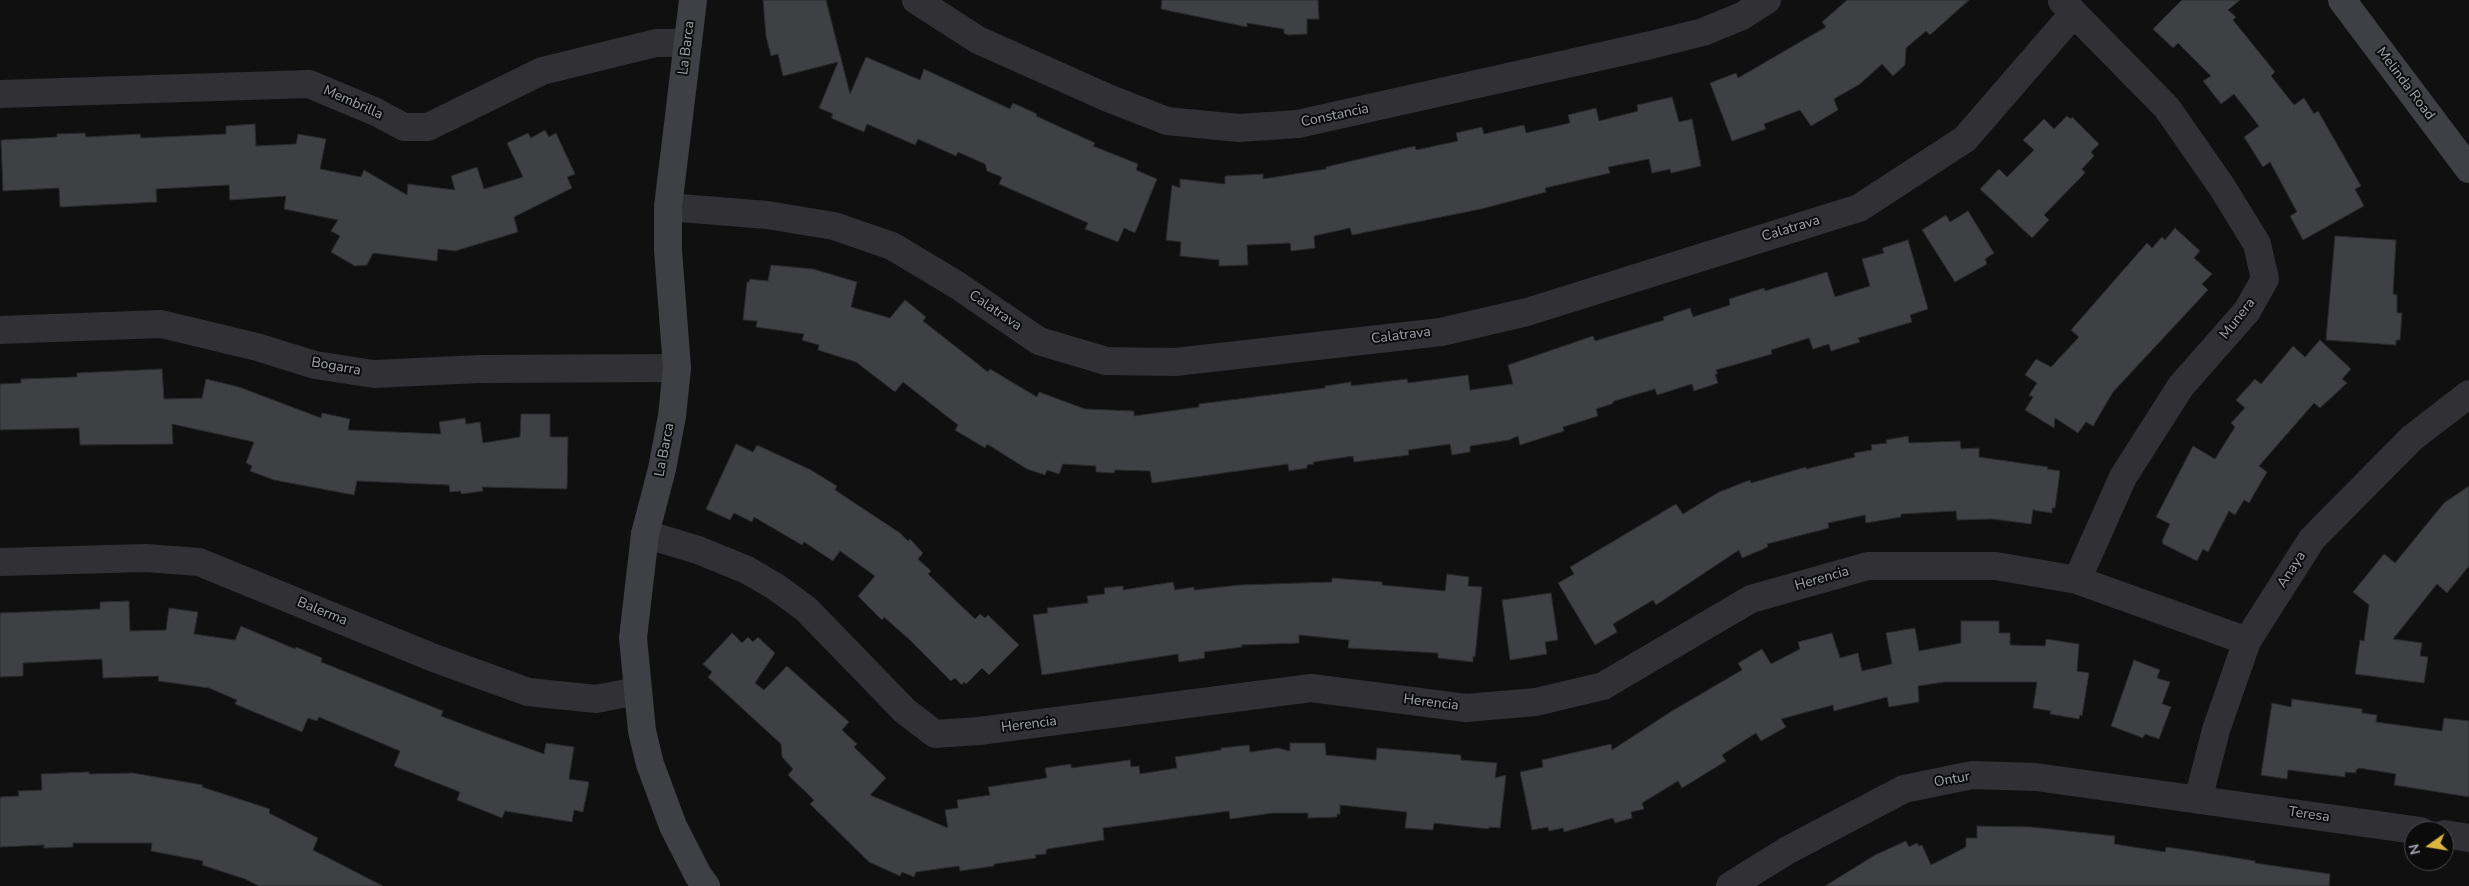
<!DOCTYPE html>
<style>
body{margin:0}
#map{position:relative;width:2469px;height:886px;overflow:hidden;background:#101011;font-family:"Nunito Sans",sans-serif}
canvas{display:block}
.north{position:absolute;left:2404px;top:821px;width:50px;height:50px;box-sizing:border-box;background:#0b0b0c;border:1px solid #47494e;border-radius:50%;rotate:257deg;font-size:14px;font-weight:700;line-height:20px;text-align:center;color:#a2a5b0}
.north::after{content:'';display:block;margin:auto;width:18px;height:22px;background:#dcb53c;clip-path:polygon(50% 0,100% 100%,50% 72%,0 100%)}
</style>
<div id="map">
<canvas width="2469" height="886"></canvas>
<div class="north">N</div>
</div>
<script>
const context = document.querySelector('canvas').getContext('2d');
context.lineJoin = 'round';
function fill(path, color) { context.fillStyle = color; context.fill(path, 'evenodd'); }
const poly = rows => new Path2D(rows.map(r => 'M' + r).join(''));
function stroke(path, color, width, dash) { context.strokeStyle = color; context.lineWidth = width; context.lineCap = dash ? 'butt' : 'round'; context.setLineDash(dash || []); context.stroke(path); }
function label(font, color, halo, rows, align = 'center') {
  context.font = font + ' "Nunito Sans",sans-serif'; context.lineWidth = 4; context.setLineDash([]); context.textBaseline = 'middle'; context.strokeStyle = halo; context.fillStyle = color; for (const [text, x, y, turn = 0] of rows) {
    context.save(); context.translate(x, y); context.rotate((+turn || 0) * Math.PI / 180); context.textAlign = isNaN(turn) ? turn : align; if (halo) context.strokeText(text, 0, 0); context.fillText(text, 0, 0); context.restore();
  }
}
const building = poly([
 [763,0,826,0,850,94,866,57,920,80,924,69,1010,109,1013,103,1037,114,1036,116,1095,143,1093,146,1138,164,1136,170,1157,179,1135,233,1124,228,1118,242,1085,229,1088,223,999,184,1002,177,987,171,985,164,958,152,956,156,918,139,915,145,867,124,864,132,831,118,833,114,819,108,838,62,783,76,778,54,771,56,766,36,763,0],
 [1162,0,1318,0,1319,19,1307,19,1307,34,1288,35,1284,33,1284,29,1247,23,1247,27,1161,9,1162,0],
 [1847,0,1969,0,1930,35,1926,31,1906,48,1905,65,1893,76,1882,64,1860,84,1834,99,1838,110,1811,126,1800,110,1764,124,1766,129,1732,141,1710,83,1736,73,1738,78,1826,27,1822,22,1847,0],
 [2182,0,2240,0,2228,10,2236,17,2233,20,2275,72,2271,76,2294,105,2304,98,2314,114,2318,111,2361,186,2355,189,2364,206,2303,240,2290,216,2297,212,2270,162,2263,167,2244,137,2259,126,2234,94,2221,104,2203,81,2211,76,2178,43,2173,48,2153,29,2182,0],
 [1672,97,1679,122,1692,119,1701,166,1671,173,1670,169,1652,173,1649,159,1608,167,1610,173,1545,188,1546,192,1481,209,1352,235,1350,228,1314,236,1315,248,1291,251,1290,243,1247,245,1248,265,1219,266,1219,260,1180,256,1181,242,1166,240,1172,185,1180,188,1180,179,1225,184,1225,176,1263,174,1263,179,1326,169,1326,167,1415,146,1416,150,1458,141,1456,133,1482,127,1484,134,1524,125,1526,133,1570,123,1568,115,1596,108,1599,121,1638,111,1637,105,1672,97],
 [2067,116,2071,119,2072,117,2099,144,2091,152,2094,156,2082,169,2085,173,2044,215,2049,220,2032,238,1980,189,1999,169,2007,177,2034,150,2023,140,2044,119,2054,129,2067,116],
 [255,124,256,146,296,144,298,134,326,139,320,169,361,177,364,170,407,195,408,184,455,190,451,176,477,167,484,189,523,177,507,143,528,133,531,138,545,130,549,137,556,133,575,174,567,177,572,188,514,217,518,232,455,251,438,249,437,261,373,253,367,265,355,266,331,252,340,236,331,231,338,220,284,209,286,196,230,200,229,185,156,189,157,202,60,207,59,188,3,191,1,140,57,137,57,134,85,133,86,137,140,134,141,138,226,134,226,126,255,124],
 [1968,211,1994,253,1985,259,1987,264,1955,282,1922,230,1946,215,1950,222,1968,211],
 [2175,228,2200,251,2194,258,2212,274,2202,284,2208,290,2113,392,2093,426,2086,422,2078,433,2055,418,2054,428,2025,410,2033,397,2029,395,2037,383,2025,375,2036,359,2051,367,2079,337,2071,330,2147,243,2152,248,2162,237,2165,240,2175,228],
 [2335,236,2396,240,2393,294,2397,295,2397,313,2402,313,2400,340,2396,340,2396,345,2326,340,2335,236],
 [1908,240,1928,309,1910,315,1912,322,1858,338,1860,342,1831,351,1829,344,1813,349,1809,338,1771,350,1772,354,1716,370,1718,374,1715,374,1718,383,1694,391,1692,384,1657,395,1655,389,1614,401,1612,404,1596,409,1598,416,1563,427,1564,431,1520,445,1518,436,1509,440,1470,446,1470,452,1452,455,1450,444,1408,450,1409,455,1354,462,1353,456,1313,462,1314,464,1307,465,1307,468,1289,471,1288,464,1152,483,1150,471,1115,470,1114,473,1096,472,1096,466,1063,464,1059,474,1047,470,1045,475,1027,469,987,444,985,448,955,430,958,425,903,382,895,392,856,362,818,350,819,345,802,340,804,334,756,327,757,321,743,320,747,282,749,282,750,279,768,281,771,265,813,269,857,282,851,307,890,318,905,300,926,317,923,321,988,372,990,369,1037,397,1039,392,1085,409,1134,411,1134,416,1199,407,1199,404,1325,388,1325,386,1351,382,1351,386,1407,379,1408,383,1468,375,1470,390,1513,384,1508,365,1593,336,1595,341,1664,320,1663,317,1690,308,1693,317,1730,305,1729,299,1764,288,1765,291,1827,272,1835,297,1870,286,1862,259,1884,253,1882,248,1908,240],
 [2320,340,2351,369,2342,379,2347,383,2320,408,2314,403,2259,466,2267,472,2249,503,2244,500,2235,515,2229,511,2208,552,2203,549,2197,561,2163,544,2162,541,2170,524,2156,517,2193,446,2215,459,2235,427,2231,423,2245,408,2236,400,2255,379,2261,384,2293,346,2305,357,2320,340],
 [162,369,164,399,202,398,206,379,239,387,321,418,322,413,350,419,348,430,441,434,439,422,465,418,466,424,480,422,483,443,520,437,521,414,550,414,550,437,568,437,567,489,482,487,483,491,461,494,461,491,450,492,449,485,357,481,354,495,274,480,250,471,252,466,246,463,254,442,172,424,173,444,80,445,79,428,0,430,0,384,21,383,21,379,77,377,77,373,162,369],
 [1908,436,1909,443,1960,441,1961,449,1979,448,1979,457,2048,467,2047,469,2060,471,2055,508,2052,508,2052,513,2033,510,2031,524,1992,519,1957,520,1956,511,1901,514,1901,517,1866,523,1865,515,1828,523,1829,528,1767,544,1768,547,1742,558,1739,550,1656,605,1653,600,1613,624,1617,632,1595,645,1558,583,1574,574,1570,567,1676,504,1683,514,1719,492,1750,480,1751,483,1806,467,1806,469,1855,457,1854,453,1872,450,1871,445,1887,443,1886,440,1908,436],
 [736,444,753,452,757,445,811,470,837,486,835,490,900,533,908,541,910,539,923,553,918,559,931,571,928,574,975,619,980,614,985,618,988,615,1019,645,989,675,982,668,966,684,964,682,962,685,955,678,951,681,911,641,884,617,882,620,858,596,875,576,840,551,833,561,804,542,802,545,754,517,752,522,734,513,730,520,706,509,736,444],
 [2469,486,2469,566,2447,593,2437,584,2393,639,2422,643,2420,656,2428,657,2424,683,2355,674,2360,640,2364,641,2369,605,2353,592,2384,554,2395,563,2444,503,2469,486],
 [1447,574,1469,577,1468,586,1482,587,1475,657,1473,656,1473,662,1438,658,1438,653,1348,648,1349,640,1299,635,1299,643,1241,645,1242,647,1204,652,1205,658,1179,662,1178,654,1042,675,1033,615,1048,613,1047,608,1088,603,1087,596,1105,594,1104,588,1123,586,1123,590,1173,582,1175,590,1194,587,1194,590,1240,585,1332,582,1332,578,1382,582,1382,585,1445,591,1447,574],
 [1551,593,1558,640,1545,642,1547,654,1510,660,1502,600,1551,593],
 [129,601,130,631,166,630,169,608,198,612,194,634,235,640,241,626,295,649,296,647,322,658,321,662,443,711,441,716,483,732,544,754,546,743,574,747,569,779,589,782,583,812,574,810,572,822,505,811,502,818,457,800,460,792,394,766,400,751,319,717,317,721,308,718,302,732,235,704,237,700,209,688,158,681,159,676,103,678,102,659,23,663,23,676,0,677,0,613,100,609,100,602,129,601],
 [1961,621,1999,621,1999,633,2010,633,2010,645,2045,646,2046,639,2079,644,2077,671,2089,673,2082,716,2080,715,2079,719,2050,714,2051,711,2033,708,2037,682,1944,682,1918,686,1919,702,1889,707,1887,697,1834,711,1833,705,1781,719,1786,727,1761,741,1756,733,1722,755,1726,761,1682,788,1678,781,1642,803,1644,809,1631,812,1632,818,1615,823,1613,818,1564,832,1563,828,1549,831,1548,827,1532,830,1520,772,1543,767,1542,760,1611,744,1612,750,1672,711,1742,670,1738,663,1762,649,1771,664,1800,649,1798,642,1832,633,1840,658,1858,653,1862,671,1892,664,1886,633,1915,628,1919,651,1961,643,1961,621],
 [732,633,742,643,748,637,753,642,758,637,775,653,755,683,764,690,787,666,849,722,842,730,857,744,854,747,886,778,870,795,948,828,945,810,958,808,957,800,990,795,988,787,1047,778,1045,768,1071,764,1071,768,1130,760,1131,767,1139,766,1140,774,1177,768,1175,757,1221,750,1221,748,1249,745,1250,752,1278,748,1290,751,1290,743,1325,743,1326,755,1376,760,1377,748,1461,755,1461,760,1497,763,1495,778,1506,775,1500,828,1489,827,1489,829,1434,823,1433,830,1405,828,1407,812,1340,805,1340,814,1337,814,1337,817,1308,818,1308,813,1273,813,1230,819,1229,811,1103,828,1104,840,1048,849,1046,850,1046,854,1035,855,1036,858,994,864,994,866,960,871,959,866,916,872,914,877,902,872,900,876,869,862,810,804,814,800,788,775,793,769,782,757,781,744,708,677,712,672,703,664,732,633],
 [2134,660,2160,670,2157,678,2170,682,2162,704,2171,707,2159,739,2145,734,2143,738,2111,726,2134,660],
 [2292,699,2362,709,2362,713,2377,715,2376,722,2442,731,2444,718,2469,721,2469,797,2394,785,2396,774,2359,768,2356,770,2356,773,2345,772,2345,777,2288,770,2287,779,2261,775,2272,703,2291,707,2292,699],
 [89,772,89,774,133,773,203,785,202,787,270,809,269,813,318,838,313,850,383,886,259,886,245,879,202,865,203,861,151,851,152,843,73,843,73,847,44,848,44,845,0,847,0,797,19,796,18,791,42,790,41,774,89,772],
 [1977,826,2031,827,2115,836,2114,844,2165,852,2166,847,2194,851,2255,861,2255,863,2330,874,2329,886,1825,886,1875,855,1906,841,1909,847,1917,843,1919,846,1922,845,1931,865,1966,847,1966,838,1977,838,1977,826]
]);
fill(building, '#3f4044');
stroke(building, '#2a2a2c', 1);
stroke(poly([
 [916,0,978,40,1108,98,1167,121,1239,128,1298,124,1647,46,1703,32,1742,16,1767,0],
 [2062,1,2167,108,2222,187,2257,244,2265,279,2247,311,2181,386,2123,477,2077,580],
 [0,94,309,84,376,112,404,127,428,127,542,71,656,43,688,43],
 [668,207,767,215,834,226,892,246,957,285,1039,341,1106,361,1175,362,1441,332,1527,312,1859,208,1965,139,2074,13],
 [0,330,161,324,257,347,315,365,374,374,479,369,677,368],
 [645,534,698,550,747,570,776,587,806,609,905,711,935,734,979,731,1311,688,1466,708,1536,702,1603,686,1751,599,1868,566,1996,566,2077,580,2247,641],
 [0,562,146,558,199,562,434,658,528,692,596,699,637,691],
 [2198,800,2216,730,2247,641,2312,539,2412,438,2469,394],
 [2444,834,2469,838],
 [1730,886,1788,850,1904,789,1972,775,2036,777,2421,831]
]), '#313135', 28);
stroke(poly([
 [693,0,668,207,668,250,677,368,672,416,662,469,645,534,633,638,642,731,650,764,673,826,698,875,706,886],
 [2342,0,2469,169]
]), '#3f4045', 28);
label('14px', '#a2a5b0', '#0b0b0c', [
 ["La Barca",687,48,-83],
 ["Melinda Road",2405,84,53],
 ["Membrilla",353,103,24],
 ["Constancia",1335,116,-12],
 ["Calatrava",1791,229,-17],
 ["Calatrava",995,311,34],
 ["Munera",2238,319,-52],
 ["Calatrava",1401,336,-7],
 ["Bogarra",336,367,10],
 ["La Barca",665,450,-79],
 ["Anaya",2292,570,-57],
 ["Herencia",1822,579,-16],
 ["Balerma",322,612,22],
 ["Herencia",1431,703,7],
 ["Herencia",1029,725,-7],
 ["Ontur",1952,780,-10],
 ["Teresa",2309,815,8]
]);
</script>
